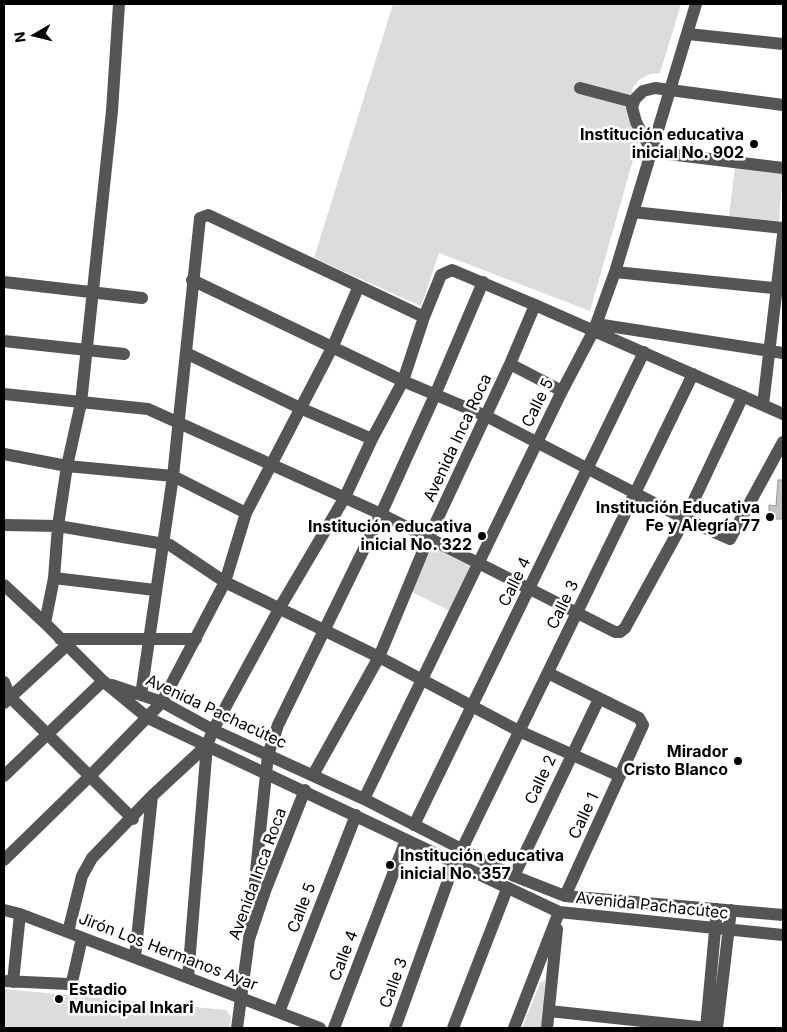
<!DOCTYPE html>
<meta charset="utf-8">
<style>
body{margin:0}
#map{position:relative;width:787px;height:1032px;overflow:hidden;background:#fff;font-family:Inter,sans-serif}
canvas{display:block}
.frame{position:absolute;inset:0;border:5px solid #000;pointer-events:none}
.north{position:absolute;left:10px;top:10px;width:50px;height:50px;-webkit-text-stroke:4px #fff;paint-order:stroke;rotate:262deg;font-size:14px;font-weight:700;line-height:20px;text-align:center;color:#000}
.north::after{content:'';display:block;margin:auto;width:18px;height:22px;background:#000;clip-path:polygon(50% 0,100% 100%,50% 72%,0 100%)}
</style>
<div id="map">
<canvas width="787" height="1032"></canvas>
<div class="frame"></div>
<div class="north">N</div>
</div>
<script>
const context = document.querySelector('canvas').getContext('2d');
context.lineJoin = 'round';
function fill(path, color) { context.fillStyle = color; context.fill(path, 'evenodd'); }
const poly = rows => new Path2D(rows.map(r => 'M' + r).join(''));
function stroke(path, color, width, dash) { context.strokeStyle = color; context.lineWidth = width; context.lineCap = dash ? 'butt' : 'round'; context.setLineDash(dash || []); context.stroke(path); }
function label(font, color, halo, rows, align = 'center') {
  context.font = font + ' Inter,sans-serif'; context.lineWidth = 5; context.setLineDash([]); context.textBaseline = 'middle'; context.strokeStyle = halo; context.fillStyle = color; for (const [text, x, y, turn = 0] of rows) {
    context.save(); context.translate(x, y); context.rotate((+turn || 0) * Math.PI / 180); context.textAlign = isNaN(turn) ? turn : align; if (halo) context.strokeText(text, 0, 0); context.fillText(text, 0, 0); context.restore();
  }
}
fill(poly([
 [393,4,681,4,660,73,650,74,639,80,633,87,629,104,641,132,590,311,439,253,421,306,314,258],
 [735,167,783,172,779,221,729,216],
 [433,545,472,563,450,611,410,591],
 [545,980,543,1028,522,1028,540,983],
 [4,989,226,1010,231,1017,229,1028,4,1028]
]), '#dcdcdc');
const building = poly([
 [778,480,783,480,783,519,769,519,769,505,776,506,778,480]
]);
fill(building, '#c4c4c4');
stroke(building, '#999', 1);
stroke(poly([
 [119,4,112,111,81,403,67,466,58,526,54,578,45,623,103,681,148,718,559,912,783,935],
 [688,34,783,44],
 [580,88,633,102],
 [783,105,655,88,643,91,635,99,632,107,636,122,652,152,783,168],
 [633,212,783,228],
 [615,272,783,289],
 [192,280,403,381,486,416,685,519,730,539,783,442],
 [4,282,142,298],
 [596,324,783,353],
 [4,341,124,354],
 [186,353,300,408,372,439],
 [510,364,562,391],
 [4,394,148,409,381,514,615,632,620,632,625,628,685,519,743,396],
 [763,405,783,235],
 [4,454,67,466,173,476,246,513],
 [4,525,58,526,170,545,225,582,379,657,519,731,620,776],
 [54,578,155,590],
 [4,585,45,623],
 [60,639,196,639],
 [548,673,639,718,643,725,565,896],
 [4,682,10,697,133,819],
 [112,685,162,702,213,730,364,799,514,876,565,896,783,915],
 [141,695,173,476,200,218,208,215,424,317,441,275,452,270,535,305],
 [4,703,66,646],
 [313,775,379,657,428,539,510,364,535,305,783,414],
 [4,776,103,681],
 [364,799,562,391,594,330,615,272,696,4],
 [414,825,644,352],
 [462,849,693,374],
 [4,860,89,777,162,702,225,582,246,513,333,346,358,288],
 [514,876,599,699],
 [4,910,20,914,320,1028],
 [68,932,82,876,92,858,152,796,207,745],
 [249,939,268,755,278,725,381,514,435,395,483,282],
 [135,957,152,796],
 [188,977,207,745,213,730,279,609,345,497,372,439,403,381,424,317],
 [4,981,68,984,72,982,82,938],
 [13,982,20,914],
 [549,1011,708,1028],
 [279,1012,356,815],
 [237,1028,249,939,265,891,305,790],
 [334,1028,406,840],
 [395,1028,454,864],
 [453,1028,507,889],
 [514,1028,559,912],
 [547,1028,557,929],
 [706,1028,717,909],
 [717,1028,731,910]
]), '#555', 12);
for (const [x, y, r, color] of [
 [754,144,5,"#000"],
 [770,517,5,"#000"],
 [482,536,5,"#000"],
 [738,761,5,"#000"],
 [390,865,5,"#000"],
 [59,999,5,"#000"]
]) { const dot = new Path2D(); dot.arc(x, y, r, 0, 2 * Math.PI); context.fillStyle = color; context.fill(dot); stroke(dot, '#fff', 2); }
label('bold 16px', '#000', '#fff', [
 ["Institución educativa",744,135],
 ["inicial No. 902",744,153],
 ["Institución Educativa",760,508],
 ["Fe y Alegría 77",760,526],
 ["Institución educativa",472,527],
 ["inicial No. 322",472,545],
 ["Mirador",728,752],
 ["Cristo Blanco",728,770],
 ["Institución educativa",400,856,"left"],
 ["inicial No. 357",400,874,"left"],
 ["Estadio",69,990,"left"],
 ["Municipal Inkari",69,1008,"left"]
], 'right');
label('16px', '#000', '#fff', [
 ["Calle 5",538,403,-64],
 ["Avenida Inca Roca",458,438,-65],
 ["Calle 4",515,582,-64],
 ["Calle 3",563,605,-64],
 ["Avenida Pachacútec",216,712,25],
 ["Calle 2",541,780,-65],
 ["Calle 1",584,816,-65],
 ["Avenida Inca Roca",258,874,-70],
 ["Avenida Pachacútec",652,906,6],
 ["Calle 5",302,908,-69],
 ["Jirón Los Hermanos Ayar",168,952,21],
 ["Calle 4",344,956,-69],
 ["Calle 3",394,983,-70]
]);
</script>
